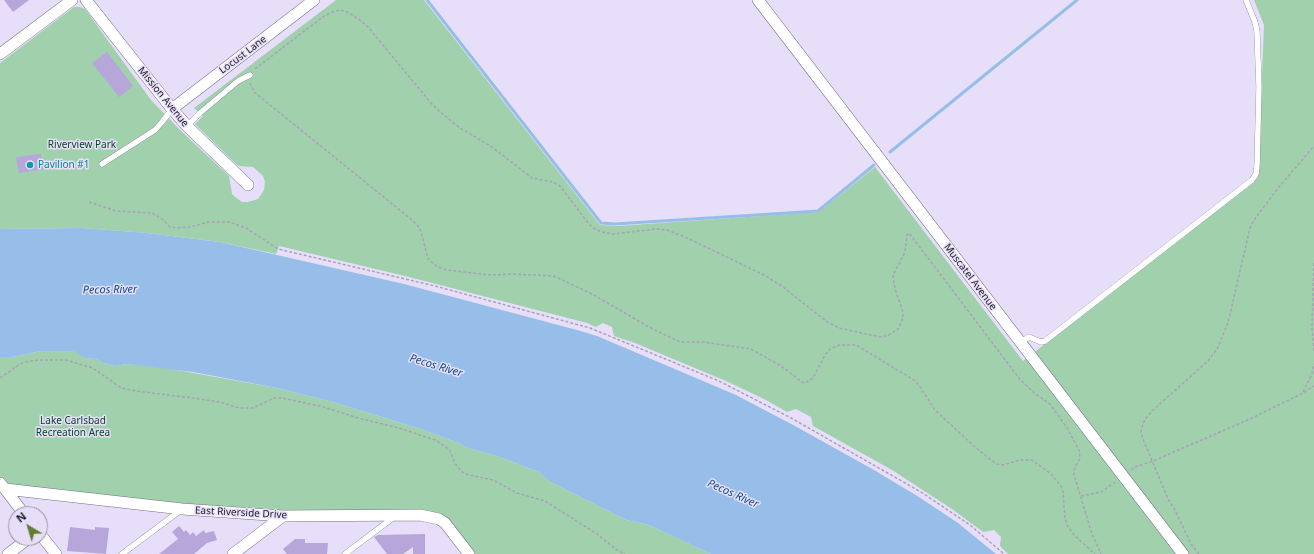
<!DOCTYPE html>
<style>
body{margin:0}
#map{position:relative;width:1314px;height:554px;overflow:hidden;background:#e7dffa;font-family:"Noto Sans",sans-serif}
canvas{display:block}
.north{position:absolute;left:8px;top:506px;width:40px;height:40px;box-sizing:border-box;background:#e7dffa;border:1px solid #9690a4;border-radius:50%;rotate:322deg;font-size:11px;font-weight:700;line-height:16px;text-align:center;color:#1c1a23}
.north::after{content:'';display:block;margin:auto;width:14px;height:18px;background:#627e33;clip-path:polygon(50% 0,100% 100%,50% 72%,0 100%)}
</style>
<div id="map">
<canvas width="1314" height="554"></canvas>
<div class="north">N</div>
</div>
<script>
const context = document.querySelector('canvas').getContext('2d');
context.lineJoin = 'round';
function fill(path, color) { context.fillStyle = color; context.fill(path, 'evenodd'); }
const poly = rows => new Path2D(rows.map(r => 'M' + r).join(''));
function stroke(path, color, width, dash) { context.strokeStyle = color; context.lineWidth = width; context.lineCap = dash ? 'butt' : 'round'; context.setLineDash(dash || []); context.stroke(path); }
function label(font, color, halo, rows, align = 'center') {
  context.font = font + ' "Noto Sans",sans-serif'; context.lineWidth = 3; context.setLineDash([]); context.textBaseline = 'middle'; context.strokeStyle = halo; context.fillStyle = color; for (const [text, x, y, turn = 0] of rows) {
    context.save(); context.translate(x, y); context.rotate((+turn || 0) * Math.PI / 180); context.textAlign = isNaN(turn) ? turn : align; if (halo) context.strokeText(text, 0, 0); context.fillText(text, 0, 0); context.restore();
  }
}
fill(poly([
 [336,0,424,0,600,225,618,226,819,212,875,167,1023,361,1258,178,1264,25,1254,0,1314,0,1314,554,1008,554,1000,546,1001,537,994,530,983,532,952,509,892,470,813,426,811,417,796,409,787,412,766,400,726,381,635,343,614,336,612,327,603,323,596,327,587,323,409,277,279,246,276,254,220,242,147,233,82,228,0,229,0,63,74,7,80,7,85,9,151,100,180,130,229,176,232,194,234,196,242,202,248,202,258,199,264,190,265,182,263,176,253,167,239,166,236,164,195,124,203,116,194,108],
 [74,350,85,358,96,359,103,363,116,366,127,364,160,367,277,388,333,402,424,430,461,444,465,447,500,457,539,472,549,481,626,520,649,525,711,554,469,554,439,519,283,516,0,483,0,357,12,357,41,351]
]), '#a1d0ad');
fill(poly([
 [82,228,147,233,220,242,404,284,577,330,597,336,736,395,795,426,874,470,919,497,958,523,996,554,711,554,649,525,626,520,549,481,539,472,500,457,465,447,461,444,424,430,333,402,277,388,193,372,127,364,116,366,103,363,96,359,85,358,74,351,41,351,12,357,0,357,0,229]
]), '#96bee8');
stroke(poly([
 [427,0,601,223,615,224,818,211,874,165],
 [890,152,1077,0]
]), '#96bee8', 3);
fill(poly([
 [4,0,29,0,13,12],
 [107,52,133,86,119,97,92,63],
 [41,154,43,169,19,173,16,157],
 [179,526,184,532,186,530,190,535,193,532,196,536,204,530,205,533,214,531,217,540,207,543,194,554,159,554,178,539,172,532],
 [70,527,95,530,95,527,109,528,106,554,67,551],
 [425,534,425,554,413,554,413,547,403,554,387,554,374,537,378,535],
 [295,539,305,539,305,543,328,543,327,554,287,554,283,549]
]), '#b7a6d9');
const service = poly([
 [187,126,200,113,238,81,250,75],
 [102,164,155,130,162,122,172,109],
 [1020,342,1029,337,1041,342,1045,341,1252,180,1256,174,1257,166,1259,87,1257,32,1255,22,1246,0],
 [122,554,181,510],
 [345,554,394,517]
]);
const minor = poly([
 [86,0,172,109,187,126,248,185],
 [758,0,1183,554],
 [0,54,72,0],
 [172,109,314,0],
 [0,483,5,489,182,509,283,516,420,515,439,519,445,523,469,554],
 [5,489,24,514],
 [40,534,56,554],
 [8,554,29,538],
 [233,554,283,516]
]);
stroke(service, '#766f87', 6);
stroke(minor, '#766f87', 12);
stroke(poly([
 [255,69,324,16,332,12,340,10,347,12,360,20,368,27,430,102,439,111,460,128,492,147,532,178,553,182,560,186,589,224,595,229,602,232,612,234,657,229,667,230,685,237,764,275,783,287,826,321,839,328,880,337,887,336,898,329,903,318,903,312,897,295,894,284,893,275,905,252,907,235,909,233,1019,378,1033,392,1050,404,1067,428,1079,450,1080,458,1074,470,1074,475,1092,534,1101,554],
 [250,83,254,92,259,96,412,220,419,227,422,235,428,259,438,267,447,270,490,275,513,274,554,276,592,294,649,327,680,342,703,342,751,349,781,366,802,382,805,383,813,378,825,355,829,350,834,347,839,345,856,345,914,380,919,385,935,410,974,446,991,460,997,464,1003,465,1020,460,1032,460,1051,474,1061,486,1063,492,1065,518,1067,525,1074,535,1095,554],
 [89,202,116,211,152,213,162,219,170,227,177,228,190,227,209,222,229,222,246,228,278,249,435,286,590,328,719,381,791,418,921,492,970,525,1004,554],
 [1314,263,1312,328,1314,351],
 [0,378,20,364,29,361,43,360,66,360,93,368,121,388,136,391,193,398,220,402,239,408,253,408,274,398,282,398,324,407,358,418,399,428,435,440,449,449,455,463,461,471,465,474,493,480,517,493,545,501,597,534,617,550,625,554],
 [1303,392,1312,374,1314,364],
 [1131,470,1135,467,1153,461,1250,419,1303,393,1314,386],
 [1081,496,1101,492,1115,482],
 [1199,554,1191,544,1175,510,1168,499,1143,439,1141,432,1143,424,1146,418,1153,410,1208,361,1217,349,1228,323,1250,228,1254,220,1279,187,1314,146]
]), '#a8a2b7', 1.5, [3, 2]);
stroke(service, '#fff', 5.5);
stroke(minor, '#fff', 11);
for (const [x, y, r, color] of [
 [30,165,4,"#0f9aa8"]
]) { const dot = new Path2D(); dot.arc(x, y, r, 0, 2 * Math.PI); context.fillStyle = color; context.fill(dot); stroke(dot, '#e7dffa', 1.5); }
label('10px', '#1c1a23', '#e7dffa', [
 ["Locust Lane",243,55,-37],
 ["Mission Avenue",163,97,51],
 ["Muscatel Avenue",970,277,53],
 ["East Riverside Drive",241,513,3]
]);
label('10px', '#084422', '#e7dffa', [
 ["Riverview Park",82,145],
 ["Lake Carlsbad",73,421],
 ["Recreation Area",73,433]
]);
label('10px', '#0d838f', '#e7dffa', [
 ["Pavilion #1",38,165]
], 'left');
label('italic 11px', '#114c80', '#e7dffa', [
 ["Pecos River",110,290,-1],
 ["Pecos River",436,366,17],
 ["Pecos River",733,494,24]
]);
</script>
